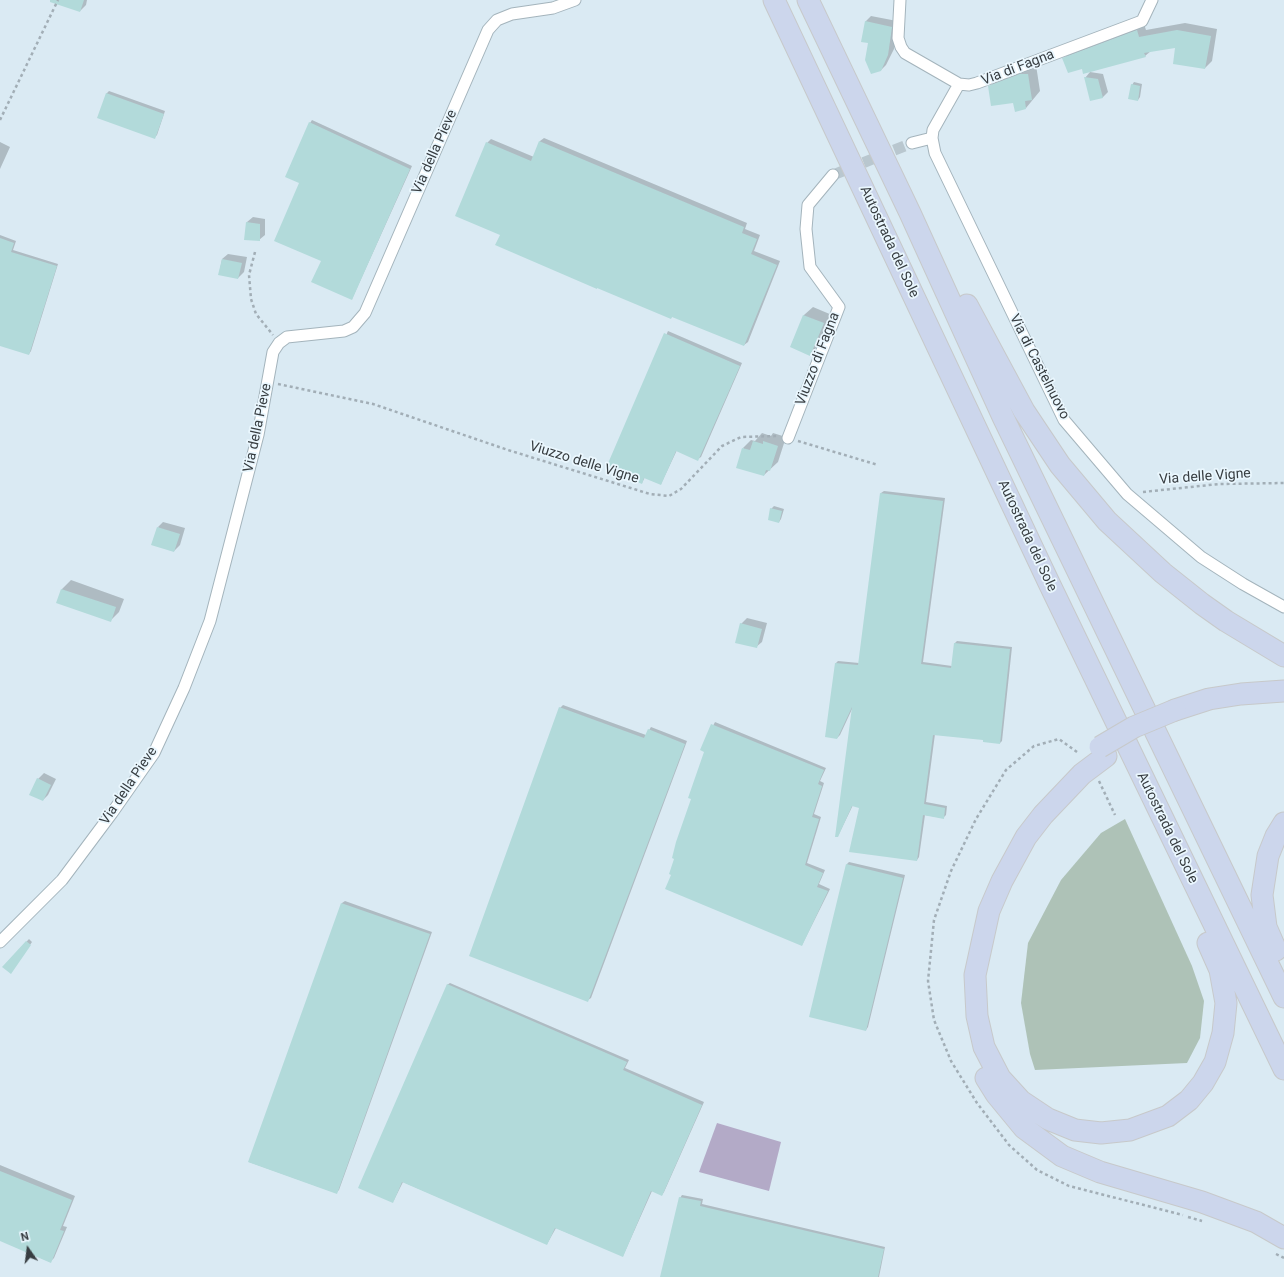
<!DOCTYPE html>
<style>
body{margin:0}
#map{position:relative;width:1284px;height:1277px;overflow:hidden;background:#daeaf3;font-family:Roboto,sans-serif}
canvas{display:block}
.north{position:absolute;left:8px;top:1229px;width:40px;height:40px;-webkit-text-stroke:3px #eaf7fe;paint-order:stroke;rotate:346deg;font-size:11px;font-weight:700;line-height:16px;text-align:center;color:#373d41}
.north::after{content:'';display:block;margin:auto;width:14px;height:18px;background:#373d41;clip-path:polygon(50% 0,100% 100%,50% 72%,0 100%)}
</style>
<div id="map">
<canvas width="1284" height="1277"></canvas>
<div class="north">N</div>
</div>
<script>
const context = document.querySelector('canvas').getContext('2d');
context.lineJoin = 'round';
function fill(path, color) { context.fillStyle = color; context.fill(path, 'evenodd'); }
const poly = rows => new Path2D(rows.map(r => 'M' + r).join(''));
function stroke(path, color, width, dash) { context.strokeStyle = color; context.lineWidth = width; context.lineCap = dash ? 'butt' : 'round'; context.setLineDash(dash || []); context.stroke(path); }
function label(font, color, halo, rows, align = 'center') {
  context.font = font + ' Roboto,sans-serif'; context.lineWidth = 3.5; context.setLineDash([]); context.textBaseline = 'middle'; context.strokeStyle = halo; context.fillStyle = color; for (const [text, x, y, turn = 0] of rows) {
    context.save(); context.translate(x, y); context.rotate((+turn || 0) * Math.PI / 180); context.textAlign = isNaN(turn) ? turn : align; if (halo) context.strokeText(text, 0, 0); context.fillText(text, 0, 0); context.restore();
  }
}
fill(poly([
 [1125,819,1192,966,1204,1001,1200,1038,1187,1063,1035,1070,1030,1054,1021,1003,1028,943,1061,880,1101,833]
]), '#aec2b7');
fill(poly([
 [717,1123,781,1142,769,1191,699,1172]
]), '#b3aac7');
fill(poly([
 [62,0,87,0,86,5,80,11],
 [871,16,897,21,894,49,886,65,880,71,869,42,865,22],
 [1185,23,1217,29,1212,61,1205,68,1177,47,1151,51,1145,56,1083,68,1063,59,1071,52,1144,24,1146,30],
 [1036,65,1040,91,1026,108,989,87,998,78],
 [1090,72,1103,74,1108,92,1102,98,1085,78],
 [1134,82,1142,84,1140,97,1138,100,1132,85],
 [109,91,165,111,157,135,154,138,106,94],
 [312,120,412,166,352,299,322,260,310,123],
 [544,138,747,223,745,229,760,235,754,251,780,261,748,342,744,345,672,316,671,318,502,234,487,143,491,139,534,157,540,141],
 [0,142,10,147,0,169],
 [253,217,265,219,265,235,259,240,245,239,247,222],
 [0,235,16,241,13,250,58,264,31,351,29,354,0,345],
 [228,254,247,257,244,272,238,278,219,274,222,259],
 [813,307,832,315,818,346,810,354,791,346,804,315],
 [668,331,742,363,701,457,698,459,677,450,661,484,645,477,642,483,607,468],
 [762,433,771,436,773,433,786,437,778,462,764,475,743,448,751,440,755,441],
 [884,491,945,498,923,662,952,666,955,643,957,641,1012,647,1002,741,1000,743,984,739,935,734,926,802,947,806,946,815,943,818,925,815,919,857,917,860,860,807,853,805,838,836,853,707,840,735,837,738,826,736,836,663,838,661,859,663,881,493],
 [774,506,784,509,781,519,779,522,771,509],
 [163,522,185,528,180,545,174,551,158,527],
 [71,580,124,599,119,612,110,621,58,602,62,589],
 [747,618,767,623,762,642,756,647,741,624],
 [563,705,646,735,651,727,687,741,591,998,588,1000,560,708],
 [715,722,826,768,820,781,824,783,814,814,821,817,807,863,825,870,819,884,830,889,802,945,672,874,705,751,701,749],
 [44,773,56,779,48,795,43,800,38,779],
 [849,862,905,875,868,1027,866,1030,847,864],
 [345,901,432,932,339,1190,336,1193,249,1162,342,903],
 [29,939,32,942,13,970,3,967],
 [450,983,629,1060,625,1068,704,1102,664,1192,662,1195,652,1191,623,1256,556,1228,547,1244,403,1182,393,1202,447,985],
 [0,1165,75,1196,63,1226,67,1227,54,1258,50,1262,0,1240],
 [682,1195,703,1199,702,1204,885,1247,879,1277,661,1277,680,1198]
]), '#0003');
fill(poly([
 [50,0,84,0,80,12,50,2],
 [865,21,892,27,888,55,881,71,871,74,865,60,868,43,861,42],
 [1137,30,1139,37,1177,30,1211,36,1205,69,1173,64,1175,48,1144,53,1146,57,1083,74,1082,69,1068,73,1062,58],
 [1020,74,1028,74,1032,100,1025,101,1026,109,1015,112,1013,103,991,106,988,86],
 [1084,77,1098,79,1103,98,1090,101],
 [1131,84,1140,86,1138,101,1128,99],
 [106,93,164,114,155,139,97,118],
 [309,122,410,169,352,300,311,282,321,261,274,241,299,183,285,177],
 [539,141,744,227,742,233,757,239,751,254,777,265,744,346,672,317,671,319,597,288,597,289,495,245,500,235,455,216,486,142,531,161],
 [246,222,260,224,260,241,244,240],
 [0,238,14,243,11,252,57,266,29,355,0,346],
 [222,259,242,263,238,279,218,275],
 [803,315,824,323,810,356,790,347],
 [664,333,740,366,698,461,676,451,661,485,644,478,642,484,606,468],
 [753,441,763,444,763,441,778,446,770,471,766,470,764,476,736,468,742,448,750,450],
 [880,493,943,501,921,664,951,668,954,643,1010,649,1000,744,983,742,983,740,933,735,924,804,945,808,944,819,923,815,917,861,849,852,859,808,852,806,838,837,835,837,852,707,837,739,825,737,835,663,858,665],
 [770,508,782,511,779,523,768,520],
 [157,527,180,534,174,552,151,545],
 [61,589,116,607,111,622,56,603],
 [740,623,762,629,757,648,735,643],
 [559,707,644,738,648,729,685,744,588,1002,469,956],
 [711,724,824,770,818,784,822,786,812,817,819,819,805,865,823,873,817,887,828,891,802,946,665,889,671,875,669,874,674,859,672,858,676,842,691,799,688,798,704,752,700,750],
 [37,778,51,785,43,801,29,795],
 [846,864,903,878,866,1031,809,1017],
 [341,903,430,934,337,1194,248,1162],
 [26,941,31,945,11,974,2,967],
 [447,984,627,1062,623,1070,702,1105,662,1196,651,1191,623,1257,555,1228,547,1245,402,1182,393,1203,358,1188],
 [0,1171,72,1200,60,1230,64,1231,51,1263,0,1241],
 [679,1197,701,1201,700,1206,884,1249,878,1277,660,1277]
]), '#b2dada');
stroke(poly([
 [833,175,912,143]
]), '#b9c7cf', 11, [11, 5.5]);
const minor = poly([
 [900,0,898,38,901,47,905,53,959,84,969,85,977,83,1142,21,1152,0],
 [959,84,933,130,932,138,935,153,1064,420,1127,494,1201,557,1243,584,1284,607],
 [912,143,932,138],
 [788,438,839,307,810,267,806,229,808,205,833,175],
 [0,942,62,880,112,813,154,753,184,688,210,621,258,435,273,352,279,343,287,337,344,331,353,327,365,313,488,30,497,20,512,14,553,8,575,0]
]);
const motorway = poly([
 [774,0,1049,583,1284,1069],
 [808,0,910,213,1003,417,1284,997],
 [967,305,1024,411,1060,465,1107,521,1163,573,1202,604,1226,621,1284,656],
 [1175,710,1209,699,1241,694,1284,691],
 [1106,756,1082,774,1043,815,1026,837,1002,881,989,911,975,975,977,1016,984,1047,1000,1078,1021,1101,1048,1119,1075,1130,1101,1133,1130,1130,1168,1116,1189,1100,1203,1083,1215,1062,1223,1033,1226,1003,1220,970,1208,943],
 [1276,950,1266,927,1262,895,1268,856,1276,836,1284,823],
 [986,1078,996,1094,1024,1128,1062,1156,1100,1172,1202,1202,1256,1222,1284,1238]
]);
stroke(minor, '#a4b4bc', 13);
stroke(motorway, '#c7c9ca', 23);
stroke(poly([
 [0,120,58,0],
 [255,252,249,275,251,299,256,314,273,335],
 [278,384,373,404,508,450,650,494,669,496,681,489,722,446,741,437,778,436],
 [798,441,878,465],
 [1143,492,1219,484,1284,483],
 [1077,752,1059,739,1034,746,1006,770,976,819,951,871,934,920,928,981,934,1020,951,1061,977,1103,1009,1145,1037,1170,1069,1186,1183,1215],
 [1099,781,1115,815],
 [1188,1217,1202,1221],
 [1276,1254,1284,1258]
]), '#a2aeb6', 2.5, [3, 3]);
stroke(minor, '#fff', 11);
stroke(motorway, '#ccd6ec', 21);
const motorwayBridge = poly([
 [1100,747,1134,727,1175,710]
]);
stroke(motorwayBridge, '#c7c9ca', 23, []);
stroke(motorwayBridge, '#ccd6ec', 21);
label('14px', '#373d41', '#eaf7fe', [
 ["Via di Fagna",1018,68,-21],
 ["Via della Pieve",435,152,-66],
 ["Autostrada del Sole",889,242,65],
 ["Viuzzo di Fagna",818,359,-69],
 ["Via di Castelnuovo",1039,367,63],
 ["Via della Pieve",258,428,-78],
 ["Viuzzo delle Vigne",584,463,17],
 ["Via delle Vigne",1205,477,-4],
 ["Autostrada del Sole",1027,536,65],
 ["Via della Pieve",129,786,-56],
 ["Autostrada del Sole",1167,828,64]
]);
</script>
